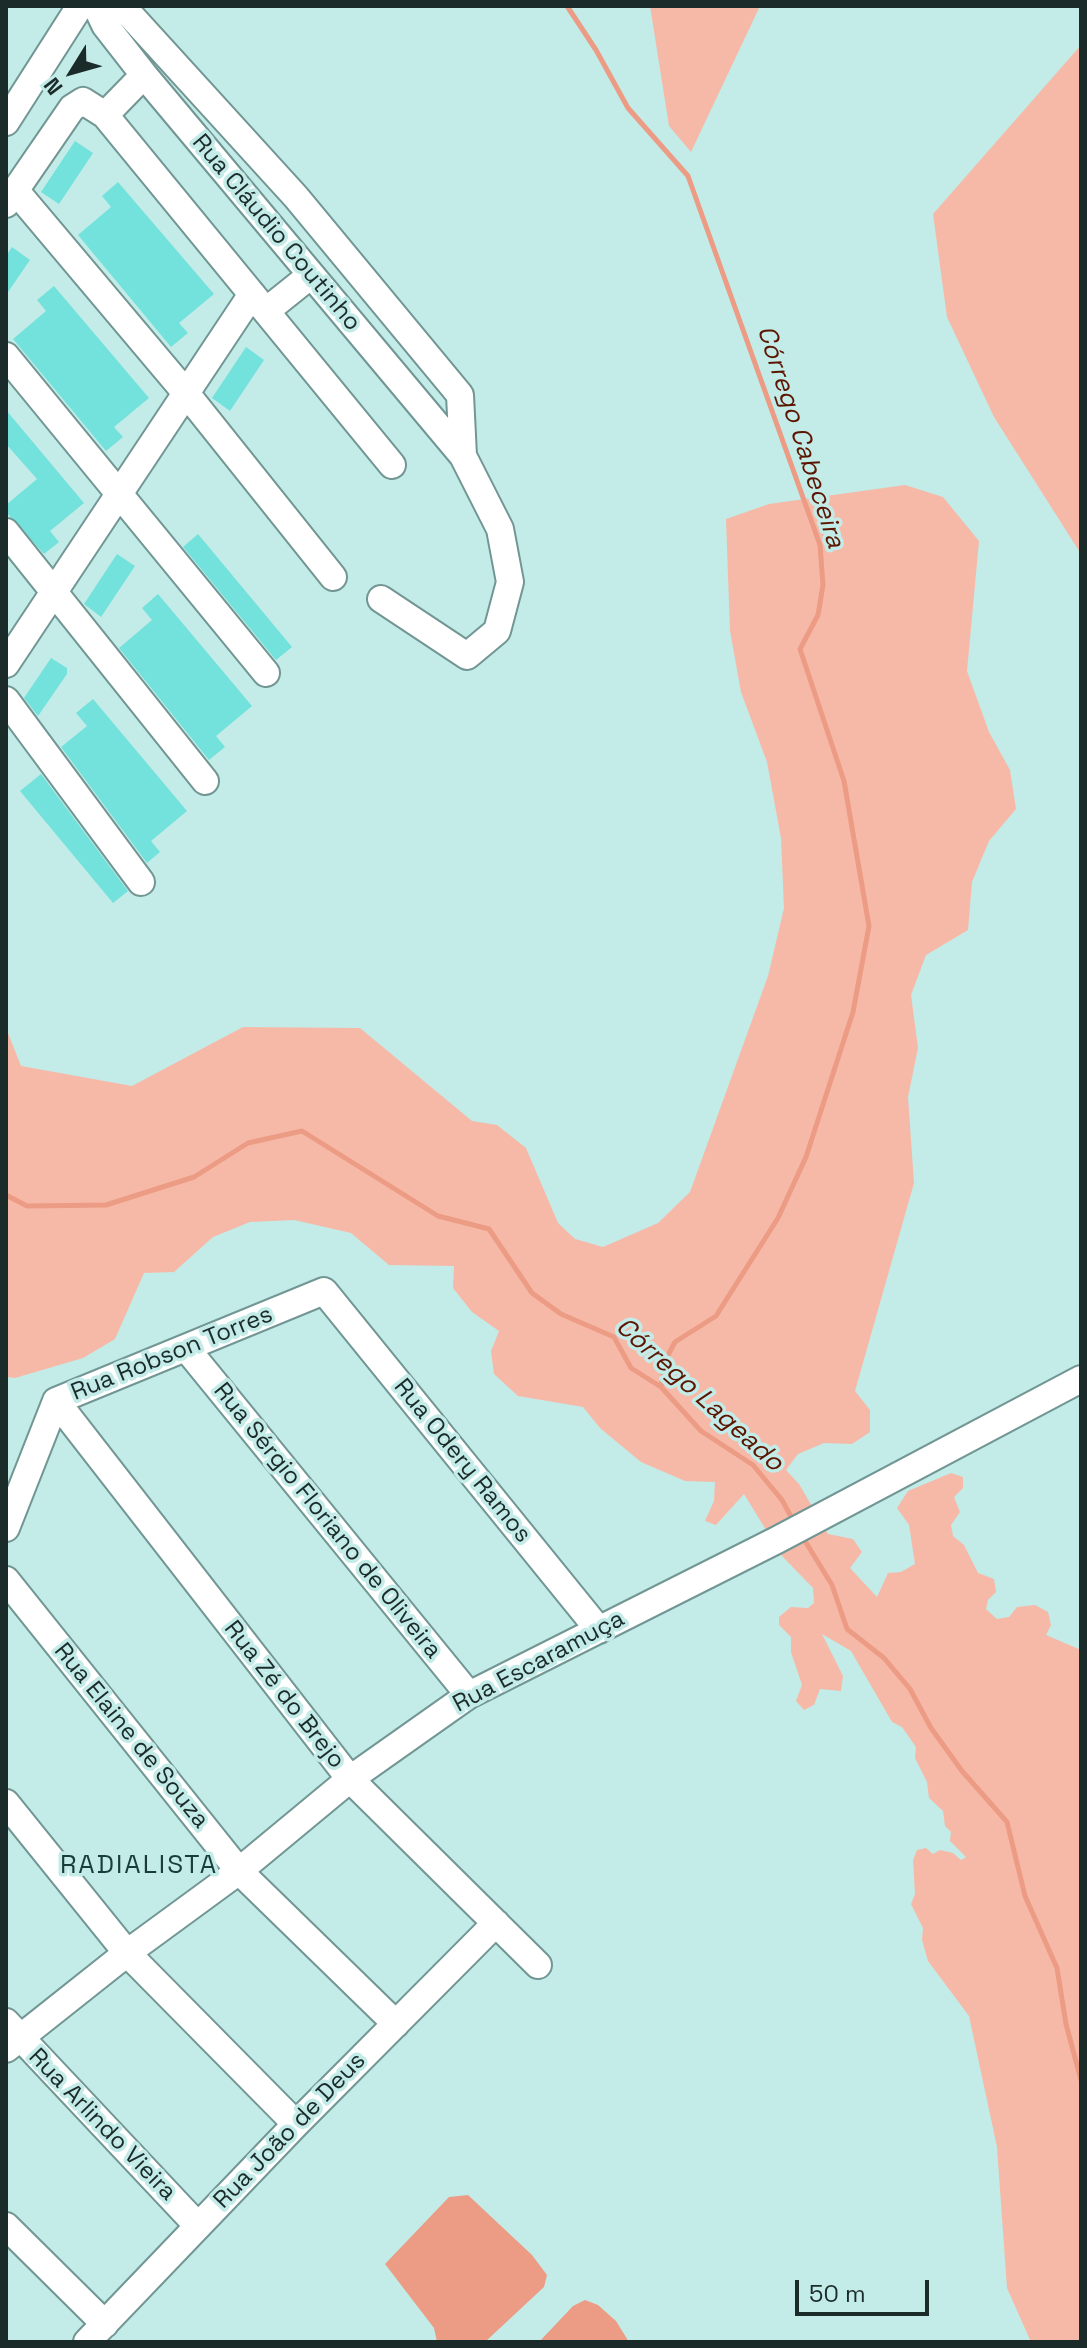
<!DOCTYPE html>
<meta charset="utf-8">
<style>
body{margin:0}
#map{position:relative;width:1087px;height:2348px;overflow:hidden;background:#c3ebe8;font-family:"Space Grotesk",sans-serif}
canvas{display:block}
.frame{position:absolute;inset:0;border:8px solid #1b2b2a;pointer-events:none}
.north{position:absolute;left:32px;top:32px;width:80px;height:80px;-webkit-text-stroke:6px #c3ebe8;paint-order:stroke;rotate:233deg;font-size:22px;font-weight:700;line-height:32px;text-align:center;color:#1b2b2a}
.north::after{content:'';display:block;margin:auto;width:28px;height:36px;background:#1b2b2a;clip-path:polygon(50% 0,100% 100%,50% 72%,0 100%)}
.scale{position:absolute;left:795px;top:2280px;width:134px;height:36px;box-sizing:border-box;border:4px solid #1b2b2a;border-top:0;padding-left:10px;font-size:24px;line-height:28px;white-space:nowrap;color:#1b2b2a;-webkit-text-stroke:6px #c3ebe8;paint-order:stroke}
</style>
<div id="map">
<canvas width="1087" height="2348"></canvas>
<div class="frame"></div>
<div class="north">N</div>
<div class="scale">50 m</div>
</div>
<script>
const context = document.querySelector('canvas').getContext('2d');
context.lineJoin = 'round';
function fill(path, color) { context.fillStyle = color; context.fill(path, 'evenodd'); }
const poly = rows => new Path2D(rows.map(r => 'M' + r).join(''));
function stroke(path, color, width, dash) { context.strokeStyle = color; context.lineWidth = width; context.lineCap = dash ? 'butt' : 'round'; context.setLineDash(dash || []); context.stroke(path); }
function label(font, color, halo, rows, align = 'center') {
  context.font = font + ' "Space Grotesk",sans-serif'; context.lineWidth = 7; context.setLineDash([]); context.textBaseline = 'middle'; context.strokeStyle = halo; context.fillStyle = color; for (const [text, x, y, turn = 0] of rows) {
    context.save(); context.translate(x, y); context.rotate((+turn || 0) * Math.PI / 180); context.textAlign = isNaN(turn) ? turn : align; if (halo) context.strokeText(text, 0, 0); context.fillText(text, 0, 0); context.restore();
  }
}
fill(poly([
 [650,6,760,6,691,152,669,126],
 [1081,45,1081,554,994,417,947,317,933,214],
 [905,485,943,497,979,541,967,671,989,732,1010,770,1016,809,989,841,972,882,968,930,926,955,911,995,918,1048,908,1097,914,1183,855,1391,870,1410,870,1432,852,1444,824,1443,798,1454,786,1470,799,1484,828,1534,853,1539,862,1552,850,1568,877,1597,888,1573,901,1572,915,1564,909,1525,897,1508,908,1491,951,1473,963,1477,963,1488,954,1497,960,1512,951,1525,953,1536,964,1545,978,1573,994,1579,996,1592,988,1600,986,1609,997,1619,1009,1617,1017,1607,1035,1605,1048,1612,1051,1625,1046,1635,1081,1650,1081,2342,1031,2342,1007,2288,997,2147,969,2016,928,1961,922,1940,923,1928,911,1904,915,1894,913,1860,917,1850,926,1848,933,1854,940,1850,953,1853,961,1860,966,1857,950,1841,951,1832,945,1826,943,1811,929,1798,927,1782,915,1758,916,1747,902,1727,892,1722,851,1651,822,1634,843,1676,841,1691,820,1689,814,1705,804,1710,796,1701,802,1685,791,1652,791,1637,779,1625,779,1617,791,1607,808,1608,814,1603,813,1588,782,1556,744,1494,716,1525,705,1521,714,1501,715,1482,685,1481,641,1462,600,1428,583,1407,518,1396,494,1374,491,1351,499,1331,472,1312,453,1288,454,1266,389,1265,351,1233,294,1220,250,1222,213,1237,174,1272,144,1273,115,1339,83,1358,15,1378,6,1377,6,1028,21,1066,132,1086,243,1027,360,1028,472,1121,497,1125,526,1148,558,1223,575,1239,603,1247,658,1223,690,1192,768,976,784,908,781,838,767,762,741,692,730,631,726,519,769,504]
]), '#f7b9a7');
fill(poly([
 [468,2195,532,2255,547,2275,544,2287,485,2342,437,2342,434,2328,385,2264,449,2197],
 [585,2300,598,2305,616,2321,629,2342,539,2342,573,2306]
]), '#ec9c84');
stroke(poly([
 [567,6,596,50,628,108,688,176,820,545,823,585,818,615,800,649,844,781,869,926,853,1012,806,1157,778,1218,716,1316,675,1342,665,1361,661,1387],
 [6,1195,27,1206,106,1205,194,1177,248,1143,302,1131,438,1216,489,1229,532,1293,561,1314,614,1337,631,1368,661,1387,701,1431,753,1465,782,1500,795,1524],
 [802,1536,832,1585,847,1629,884,1658,910,1689,931,1728,962,1771,1007,1822,1025,1896,1057,1968,1066,2024,1081,2080]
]), '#ec9c84', 5);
fill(poly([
 [75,141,93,153,59,204,41,192],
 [118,182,214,294,179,323,188,333,171,347,78,235,111,207,102,196],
 [12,247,30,260,6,295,6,256],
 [54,286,149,398,114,427,123,437,106,451,13,339,46,311,37,300],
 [246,347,264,360,230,411,212,398],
 [6,410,84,503,50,531,59,542,44,554,6,512,6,505,37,479,6,444],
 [198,534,292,647,276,660,183,547],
 [117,554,135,566,101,617,84,604],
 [158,594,252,706,216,736,225,747,209,760,119,648,152,620,142,608],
 [51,658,67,668,67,674,38,716,24,698],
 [93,699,187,811,151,841,160,852,147,863,61,747,87,726,76,713],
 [41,774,128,891,113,903,20,791]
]), '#73e2dc');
const minor = poly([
 [96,6,105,25,144,75,463,456,500,529,510,582,497,631,467,656,381,599],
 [122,6,296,197,460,395,463,456],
 [105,115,144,75],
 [6,122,80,6],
 [15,190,186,393,333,577],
 [6,204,72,108,83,101,105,115,392,465],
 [266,311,311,275],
 [6,356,266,673],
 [6,532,205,781],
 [6,664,252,294],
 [6,700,141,882],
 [186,1348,469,1695],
 [56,1401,350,1779,538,1965],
 [6,1528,56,1401,324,1291,599,1630],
 [6,1580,239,1871,396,2024],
 [6,1803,127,1953,296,2124],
 [6,2022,198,2226],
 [6,2049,127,1953,239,1871,350,1779,469,1695,777,1540,1081,1379],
 [6,2226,105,2324],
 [87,2342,296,2124,496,1923]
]);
stroke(minor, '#719693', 30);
stroke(minor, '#fff', 26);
label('24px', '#1b2b2a', '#c3ebe8', [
 ["Rua Cláudio Coutinho",276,233,50],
 ["Rua Robson Torres",172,1354,-22],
 ["Rua Odery Ramos",462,1461,51],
 ["Rua Sérgio Floriano de Oliveira",327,1521,51],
 ["Rua Escaramuça",539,1662,-28],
 ["Rua Zé do Brejo",284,1695,52],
 ["Rua Elaine de Souza",131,1736,51],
 ["Rua Arlindo Vieira",102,2125,46],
 ["Rua João de Deus",290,2131,-46]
]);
label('italic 26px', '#5b1500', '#c3ebe8', [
 ["Córrego Cabeceira",800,437,72],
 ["Córrego Lageado",699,1395,42]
]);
context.letterSpacing = '2px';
label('26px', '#183c3a', '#c3ebe8', [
 ["RADIALISTA",139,1866]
]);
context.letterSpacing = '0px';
</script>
